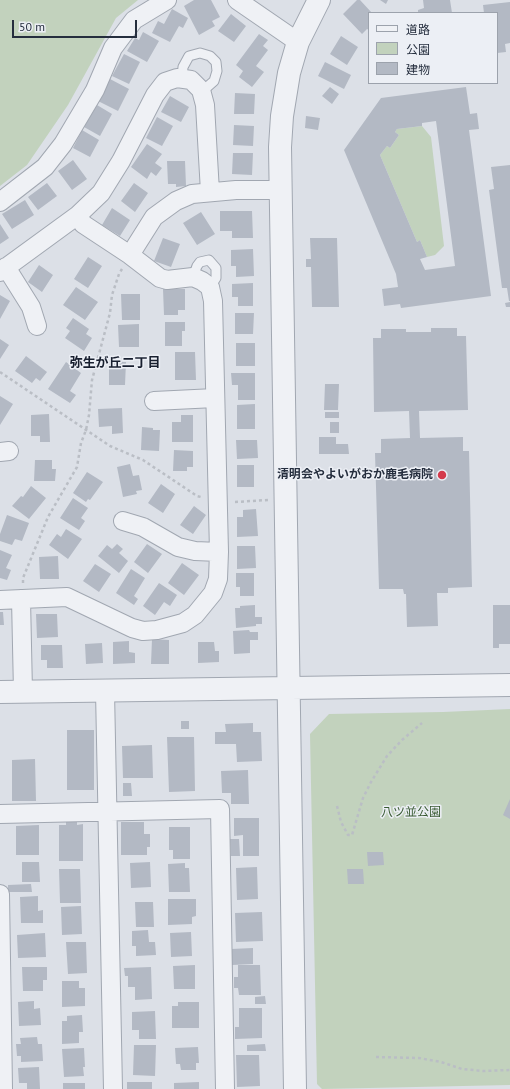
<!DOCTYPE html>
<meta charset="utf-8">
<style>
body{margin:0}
#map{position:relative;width:510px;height:1089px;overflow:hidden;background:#dce0e7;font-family:"PT Sans","Noto Sans JP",sans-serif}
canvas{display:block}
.legend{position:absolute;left:368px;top:12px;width:130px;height:72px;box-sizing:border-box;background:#eceff5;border:1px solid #9ca2ac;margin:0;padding:5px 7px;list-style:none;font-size:12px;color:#252e3e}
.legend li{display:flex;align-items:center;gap:8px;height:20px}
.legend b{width:20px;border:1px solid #9ca2ac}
.scale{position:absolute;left:12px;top:20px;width:125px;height:18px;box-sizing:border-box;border:2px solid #252e3e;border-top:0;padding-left:5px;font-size:12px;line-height:14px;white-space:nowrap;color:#252e3e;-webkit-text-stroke:3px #eceff5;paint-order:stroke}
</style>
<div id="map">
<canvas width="510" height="1089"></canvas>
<ul class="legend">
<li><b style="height:5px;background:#eff1f5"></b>道路</li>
<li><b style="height:11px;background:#c2d2bd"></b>公園</li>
<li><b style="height:11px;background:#b3b9c4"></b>建物</li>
</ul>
<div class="scale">50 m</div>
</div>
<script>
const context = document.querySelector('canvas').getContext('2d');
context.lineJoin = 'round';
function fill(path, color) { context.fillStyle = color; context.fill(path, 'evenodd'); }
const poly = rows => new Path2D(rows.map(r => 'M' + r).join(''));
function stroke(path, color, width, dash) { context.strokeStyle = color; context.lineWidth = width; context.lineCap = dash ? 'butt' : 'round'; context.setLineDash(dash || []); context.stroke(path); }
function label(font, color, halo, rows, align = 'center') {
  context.font = font + ' "PT Sans","Noto Sans JP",sans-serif'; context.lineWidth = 3; context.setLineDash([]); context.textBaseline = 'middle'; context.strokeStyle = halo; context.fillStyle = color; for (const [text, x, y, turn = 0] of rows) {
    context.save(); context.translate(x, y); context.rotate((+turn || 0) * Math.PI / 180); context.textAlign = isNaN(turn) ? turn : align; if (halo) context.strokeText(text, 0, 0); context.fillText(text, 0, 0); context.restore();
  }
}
fill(poly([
 [0,0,138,0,116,18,68,105,27,165,0,186],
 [422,126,431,137,444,246,435,255,427,257,420,240,417,242,380,155,387,146,390,148,399,135,395,132,397,129],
 [510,709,510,1085,322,1089,317,1084,310,734,329,714,443,712]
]), '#c2d2bd');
fill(poly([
 [194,0,211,0,220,17,212,21,215,26,199,35,184,6],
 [357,0,360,0,372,13,369,13,369,30,367,29,362,34,343,14],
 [380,0,388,0,386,4],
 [423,0,450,0,452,13,418,13,418,10,424,8],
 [510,2,510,43,505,44,506,52,497,53,497,13,484,13,483,5],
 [172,9,188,18,183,28,179,26,170,42,152,33,158,21,164,24],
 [231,14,246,26,234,42,218,31],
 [143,32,159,41,147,62,127,51,135,38,139,40],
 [259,34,268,40,263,46,268,50,256,66,264,72,252,87,239,77,243,71,236,65],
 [341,36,358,47,347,65,330,54],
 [124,54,140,62,129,84,112,76],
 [325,62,351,75,344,89,318,76],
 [110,79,129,89,118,111,98,101],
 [330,87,339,94,332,104,322,96],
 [466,87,470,114,477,113,479,129,469,130,491,296,401,308,400,304,384,306,382,289,398,287,396,274,344,150,381,98],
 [436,121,455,266,425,270,420,259,427,257,420,240,417,242,380,155,387,146,390,148,399,135,395,132,397,129,422,126,422,123],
 [235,93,255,94,254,114,234,114],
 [170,96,189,107,181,122,161,112],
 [97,105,112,114,100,136,84,127],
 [306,116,320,118,318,130,305,128],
 [157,117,173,126,162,146,146,138],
 [234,125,254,126,253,146,233,145],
 [82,130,99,140,90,157,73,148],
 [147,144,162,154,155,163,162,168,156,176,151,172,147,179,131,167],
 [233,153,253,153,252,175,232,174],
 [73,160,87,179,72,190,58,171],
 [167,161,185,161,186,186,176,187,176,184,168,184],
 [510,165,510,301,509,301,507,288,502,288,489,190,494,189,491,167],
 [47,183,57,196,38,210,28,197],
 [134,183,148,193,135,212,121,201],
 [25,200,34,215,12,229,2,214],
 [112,208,130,220,120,236,102,225],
 [220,211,252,211,253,238,232,238,232,231,220,231],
 [201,212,215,234,197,245,183,223],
 [0,224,9,238,0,244],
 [163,238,180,244,171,267,154,261],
 [310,238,337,238,339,307,312,307,311,267,306,267,306,259,311,259],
 [253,249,254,276,236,277,236,266,231,266,231,250],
 [88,257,102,266,88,288,74,279],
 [39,265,53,275,42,292,28,282],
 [253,283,253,306,238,306,238,297,232,297,232,284],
 [76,287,98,302,85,320,63,305],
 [163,289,185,289,185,310,178,310,178,315,164,315],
 [121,294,140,294,140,320,122,320],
 [0,295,10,301,0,319],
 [510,302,510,307,506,307,505,303],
 [235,313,254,313,253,334,235,334],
 [73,318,89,329,86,334,92,338,84,351,65,338,70,331,66,328],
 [165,322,185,322,185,331,182,331,182,346,165,346],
 [139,324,139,347,119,347,118,325],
 [431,328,457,328,457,336,466,336,468,410,419,411,420,438,463,437,463,451,469,451,472,587,448,588,448,593,437,593,438,626,407,627,406,594,404,594,403,589,379,589,375,453,381,453,381,439,410,438,409,411,374,412,373,338,381,338,381,329,406,329,406,332,431,332],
 [0,339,9,345,0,359],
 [236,343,255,343,255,366,236,366],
 [175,352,195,352,196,380,175,380],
 [26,356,47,372,40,381,36,378,32,383,15,371],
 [109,360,122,360,122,362,126,362,125,385,109,385],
 [66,362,81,373,70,391,76,395,70,403,48,389],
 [231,373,255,373,255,400,238,400,238,385,232,385],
 [325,384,339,384,338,410,324,410],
 [0,396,13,404,0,425],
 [255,404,255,429,237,429,237,405],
 [122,408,123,433,112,434,112,426,99,427,98,409],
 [325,412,339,412,339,418,325,418],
 [49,414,50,442,40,442,40,436,31,436,31,415],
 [181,415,193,415,193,442,172,442,172,422,181,422],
 [330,422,339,422,339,433,330,433],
 [142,427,153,428,153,430,160,430,159,451,141,450],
 [319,437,336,437,336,444,348,444,349,454,319,454],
 [236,440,257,440,258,458,237,459],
 [174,450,193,451,193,467,187,467,187,471,173,471],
 [35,460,52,460,52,469,56,469,55,481,34,481],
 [130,464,133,476,139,475,142,490,136,491,137,494,123,497,117,467],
 [237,465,254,465,254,487,237,487],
 [87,472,103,482,90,500,88,499,86,502,73,493],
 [161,484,175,494,163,513,148,503],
 [31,486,46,498,29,519,12,506,21,496,23,497],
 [73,498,88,508,81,518,85,521,79,530,60,518],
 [194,506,206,515,193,534,180,525],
 [256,509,258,536,237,537,237,517,243,517,243,510],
 [7,515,29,523,22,541,15,539,12,545,0,541,0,534],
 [66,529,82,539,68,559,49,545,57,534,61,537],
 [117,544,123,549,119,553,128,561,119,573,98,556,107,545,112,549],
 [147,544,162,554,148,573,134,562],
 [237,546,255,546,256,568,237,569],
 [0,550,12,555,6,568,11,570,7,580,0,578],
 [58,556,59,579,40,579,39,557],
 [182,563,199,575,184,595,168,583],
 [95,564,111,574,99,592,83,581],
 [131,569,145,578,134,596,138,599,134,605,116,593],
 [236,573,254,573,254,596,240,596,240,587,236,587],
 [159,583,177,595,170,606,164,602,155,615,143,606],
 [255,605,255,617,262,617,262,624,256,624,256,626,236,628,235,608,240,608,240,606],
 [493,605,510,605,510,644,499,644,499,648,493,648],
 [0,612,3,612,4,625,0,625],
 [36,614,57,614,58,637,37,638],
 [249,630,250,632,258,632,258,640,250,640,250,653,234,654,233,631],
 [152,639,169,640,169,664,151,664],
 [129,641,129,652,135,653,135,663,113,664,113,642],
 [198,642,214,642,215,651,219,651,219,662,198,663],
 [102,643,103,663,86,664,85,644],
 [41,645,62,645,63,668,47,668,47,660,41,660],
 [181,721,189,721,189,729,181,729],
 [253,723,253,732,261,732,262,761,237,762,236,744,215,744,215,732,226,732,225,724],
 [67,730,94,730,94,790,67,790],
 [167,737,194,737,195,791,169,792],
 [152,745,153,778,123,778,122,746],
 [35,759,36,801,12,801,12,760],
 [248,770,249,804,231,804,231,793,222,793,221,771],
 [123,783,131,783,132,796,123,796],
 [510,799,510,819,503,815],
 [234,818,259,818,259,856,243,856,243,835,234,836],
 [66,821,77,821,77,825,83,824,83,861,59,861,59,825,66,825],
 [121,822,144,822,144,834,150,834,150,847,147,847,147,855,121,855],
 [39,825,39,855,16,855,16,826],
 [169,827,190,827,190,859,173,859,173,850,169,850],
 [230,839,239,839,240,856,231,856],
 [367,852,383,852,384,865,368,866],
 [22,862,39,862,40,882,22,882],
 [150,862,151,887,131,888,130,863],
 [185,863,185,868,189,868,190,892,169,892,168,864],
 [257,867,258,899,237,900,236,868],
 [59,869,80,869,81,903,60,903],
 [347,869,363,869,364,884,348,884],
 [31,884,32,892,8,892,8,885],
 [38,896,38,911,43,910,43,923,21,923,20,897],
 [168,899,196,899,196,916,192,917,192,924,168,925],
 [135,902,153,902,154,927,136,927],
 [81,906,82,934,62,935,61,907],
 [262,912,263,941,236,942,235,913],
 [148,930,149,942,155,942,156,955,136,956,136,946,132,946,132,931],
 [191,932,192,956,171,957,170,933],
 [45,933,46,957,18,958,17,935],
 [66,942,86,942,87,973,68,974],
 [253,948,253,964,232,965,231,949],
 [195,965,195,989,174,989,173,966],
 [238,965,260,965,261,995,239,995,238,988,234,988,234,977,238,977],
 [22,967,47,967,47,980,43,980,43,991,23,991],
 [151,967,152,999,135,1000,135,987,128,987,128,976,125,976,124,968],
 [62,981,79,981,79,988,85,988,85,1006,62,1007],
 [265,996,266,1004,255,1004,255,997],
 [34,1001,34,1009,40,1008,41,1025,19,1026,18,1002],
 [178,1002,199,1002,199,1028,172,1028,172,1006,178,1006],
 [239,1008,262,1008,262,1038,235,1039,235,1027,239,1027],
 [155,1011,156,1039,139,1039,139,1030,132,1030,132,1012],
 [82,1015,83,1032,79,1032,79,1043,62,1044,62,1021,67,1021,67,1016],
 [37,1037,38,1044,42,1044,43,1061,21,1062,21,1056,17,1056,16,1044,21,1044,20,1038],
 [265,1044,266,1051,247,1051,247,1045],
 [134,1045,156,1045,155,1076,133,1075],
 [198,1047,199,1063,196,1063,196,1070,181,1070,180,1064,176,1064,175,1048],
 [84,1048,85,1067,83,1067,84,1076,64,1077,62,1049],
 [236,1055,259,1055,260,1086,237,1087],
 [39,1067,40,1089,27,1089,27,1083,19,1083,18,1068],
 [127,1082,152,1082,152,1089,127,1089],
 [199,1082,199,1089,174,1089,174,1083],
 [63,1083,85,1083,85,1089,63,1089]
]), '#b3b9c4');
const service = poly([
 [182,78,183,67,189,56,200,53,210,56,216,62,217,71,214,81,206,88,201,90],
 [193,277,197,266,200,262,209,260,216,268,216,278,210,287]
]);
const minor = poly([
 [237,0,298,42],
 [0,202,45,167,63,144,95,90,113,48,134,20,167,0],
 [130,255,154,217,176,201,192,194,236,190,281,190],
 [6,267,31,307,37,326],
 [0,272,78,215,101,193,121,161,155,95,165,82,177,78,191,80,201,90,205,105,210,192],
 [154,401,215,398],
 [0,452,9,451],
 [123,521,143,527,178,547,195,551,219,552],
 [21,599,23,692],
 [0,600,67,597,132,628,143,631,157,630,183,623,195,615,213,593,218,579,219,552,213,301,210,287,202,281,193,277,167,280,160,278,130,255,83,224,78,215],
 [105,691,113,1089],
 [0,814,220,809,225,1089],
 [0,894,3,1089]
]);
const tertiary = poly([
 [0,692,510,685],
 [295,1089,280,147,282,116,289,73,298,42,319,0]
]);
stroke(service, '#a1a7b1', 11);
stroke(minor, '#a1a7b1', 20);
stroke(tertiary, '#a1a7b1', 24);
stroke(poly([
 [0,372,110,446,143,460,197,496,201,497],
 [235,502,268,500],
 [23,583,23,578,48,517,77,467,81,443,86,430,89,415,92,380,110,313,112,295,119,274,122,269],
 [337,806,341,822,348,835,352,835,363,798,371,782,387,756,402,740,422,723],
 [376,1057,419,1058,441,1062,462,1069,483,1071,510,1070]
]), '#babec5', 2.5, [3, 3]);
stroke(service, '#eff1f5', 9);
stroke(minor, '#eff1f5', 18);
stroke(tertiary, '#eff1f5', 22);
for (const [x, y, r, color] of [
 [442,475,5,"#d43a4c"]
]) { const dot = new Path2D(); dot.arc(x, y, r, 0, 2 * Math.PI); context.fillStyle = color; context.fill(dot); stroke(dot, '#eceff5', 1.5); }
label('bold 12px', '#252e3e', '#eceff5', [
 ["清明会やよいがおか鹿毛病院",433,475]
], 'right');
label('12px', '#385a32', '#eceff5', [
 ["八ツ並公園",411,813]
]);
label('bold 13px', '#181f2f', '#eceff5', [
 ["弥生が丘二丁目",115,363]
]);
</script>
